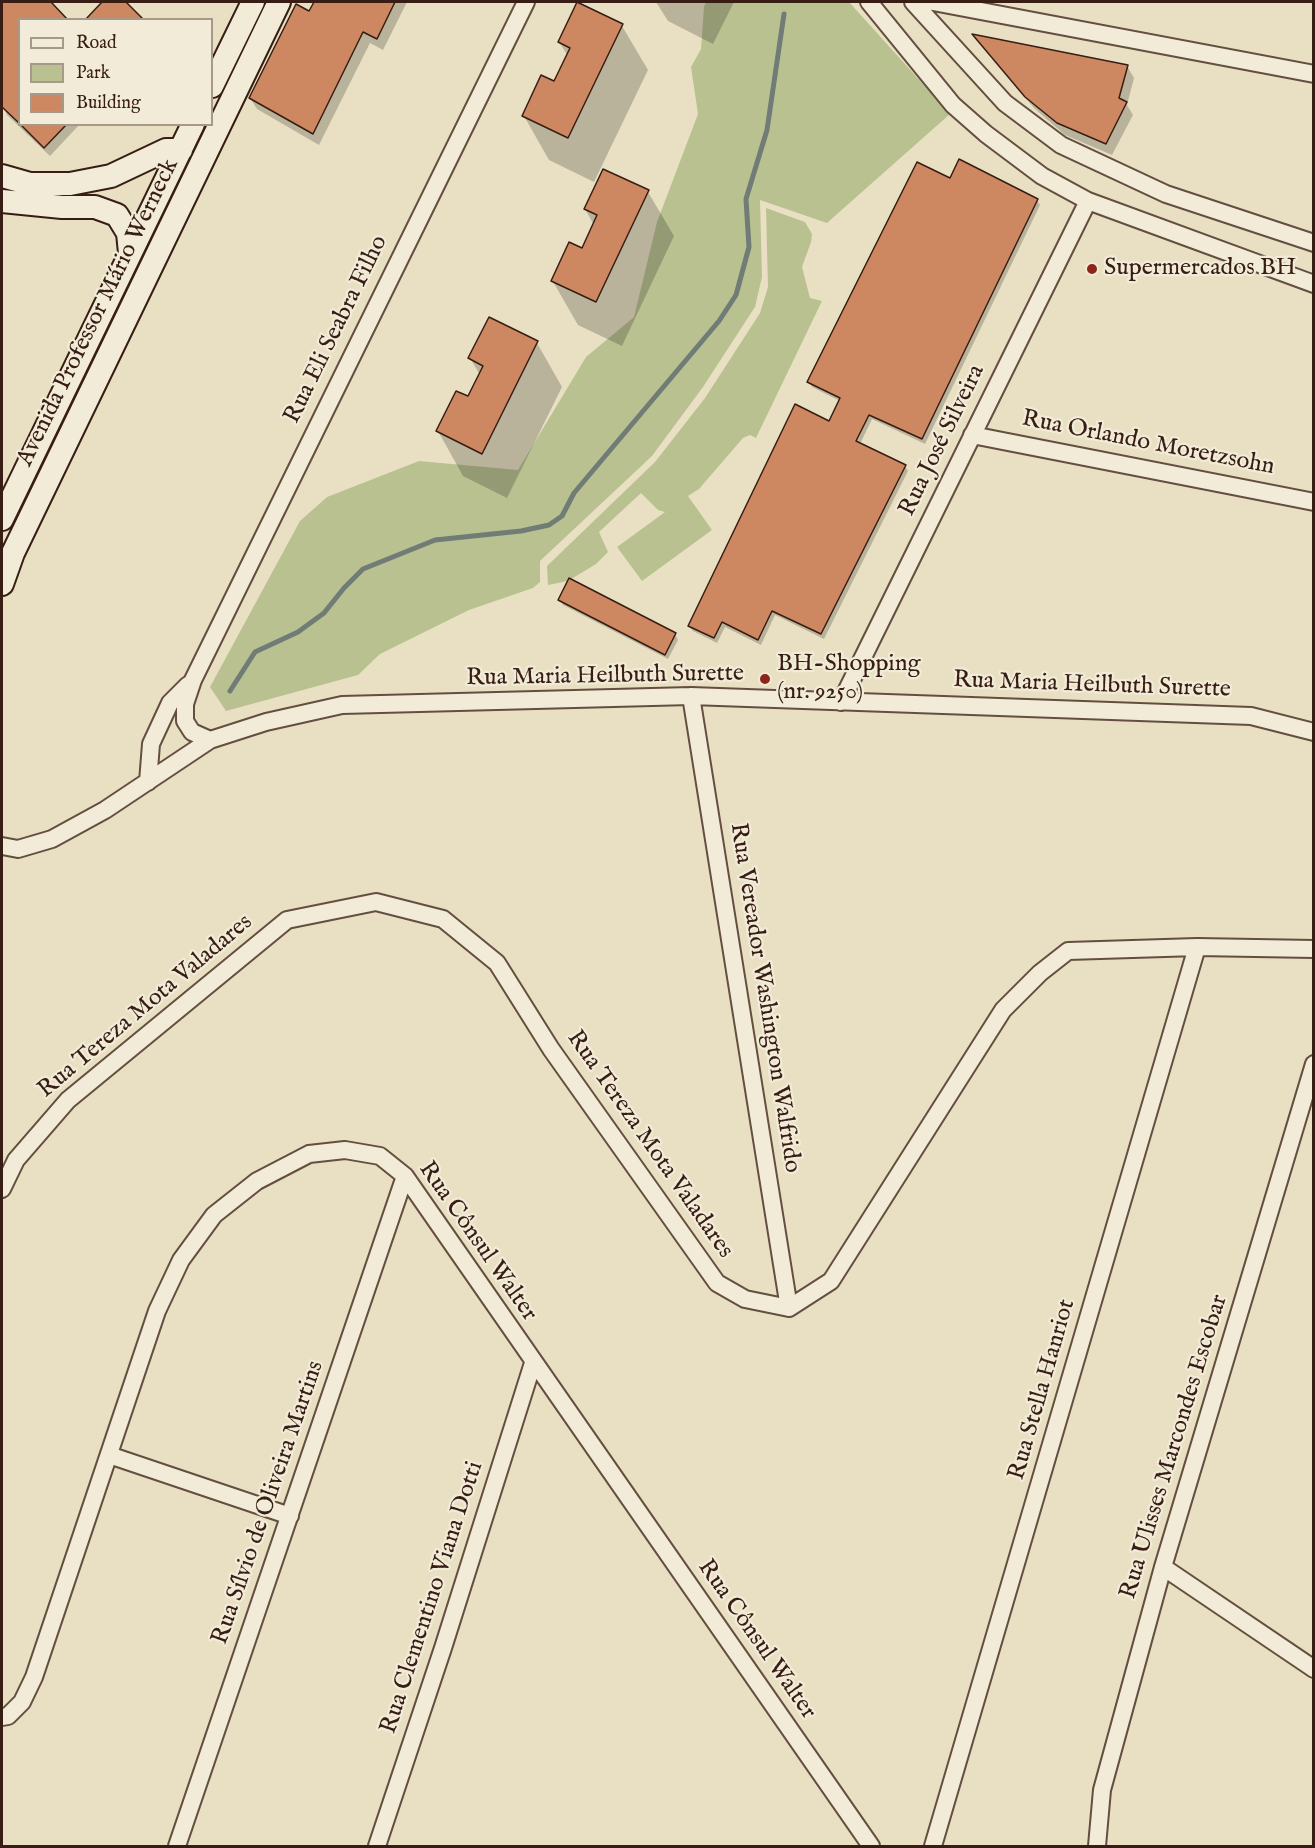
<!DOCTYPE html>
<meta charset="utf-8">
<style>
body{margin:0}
#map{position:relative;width:1315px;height:1848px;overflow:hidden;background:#e9e0c3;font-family:"IM FELL English",serif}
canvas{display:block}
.frame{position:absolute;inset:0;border:3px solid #371d13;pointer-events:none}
.legend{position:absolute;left:18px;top:18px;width:195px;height:108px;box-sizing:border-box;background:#f1ebd8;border:2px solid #a79989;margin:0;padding:8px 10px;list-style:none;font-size:18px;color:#371d13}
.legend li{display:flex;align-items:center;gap:12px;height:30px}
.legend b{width:30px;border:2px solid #a79989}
</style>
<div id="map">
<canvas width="1315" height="1848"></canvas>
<div class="frame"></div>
<ul class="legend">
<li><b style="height:8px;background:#f1ebd8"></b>Road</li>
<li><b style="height:16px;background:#bac191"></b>Park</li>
<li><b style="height:16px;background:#cd8862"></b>Building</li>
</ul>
</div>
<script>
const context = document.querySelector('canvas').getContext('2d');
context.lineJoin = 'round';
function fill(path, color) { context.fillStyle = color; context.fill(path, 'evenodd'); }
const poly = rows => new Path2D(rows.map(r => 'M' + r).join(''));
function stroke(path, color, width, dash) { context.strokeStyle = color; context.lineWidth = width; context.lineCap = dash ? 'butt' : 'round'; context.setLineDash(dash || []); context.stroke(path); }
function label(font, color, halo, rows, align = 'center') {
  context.font = font + ' "IM FELL English",serif'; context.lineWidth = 4.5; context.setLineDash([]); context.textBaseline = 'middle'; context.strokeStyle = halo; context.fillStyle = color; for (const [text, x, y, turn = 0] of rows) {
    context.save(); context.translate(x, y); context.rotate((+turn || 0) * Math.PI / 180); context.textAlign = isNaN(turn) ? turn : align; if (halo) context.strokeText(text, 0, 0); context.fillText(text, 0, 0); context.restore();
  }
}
fill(poly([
 [706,2,849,2,950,114,827,223,760,200,762,277,755,307,703,387,652,456,540,561,540,582,533,588,469,610,380,654,358,675,226,711,210,687,300,521,327,497,419,461,518,470,586,357,634,317,657,222,698,114,691,67,701,49,704,7],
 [766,208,805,222,812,234,811,242,802,267,810,298,822,301,756,438,750,435,743,438,699,489,688,496,712,530,642,581,617,547,665,512,658,510,641,493,599,532,608,552,596,564,568,581,548,585,547,566,655,462,705,398,760,313,768,287]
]), '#bac191');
fill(poly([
 [2,2,49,2,66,20,20,20,20,124,80,124,50,156,7,115,3,106,10,98,2,89],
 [316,2,407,2,383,50,370,43,319,145,257,109,250,98],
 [656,2,734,2,713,44,668,21],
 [578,4,622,26,648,70,594,182,549,160,524,116,555,83,568,56,559,42],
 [975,37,1127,66,1134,78,1127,105,1133,115,1112,155,1065,135,1034,108],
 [951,180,1037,200,1040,205,925,444,872,419,860,444,905,466,908,471,824,639,775,615,761,645,725,627,717,643,693,631,689,626,830,423,840,401,812,387,809,382],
 [648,192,674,236,622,346,578,325,552,280,582,250,594,225,585,209],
 [537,343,562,387,507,498,463,476,438,431,468,398,480,375,470,358],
 [560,600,675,634,678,640,668,659,563,605]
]), '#0003');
stroke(poly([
 [230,691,255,652,298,632,324,613,344,588,363,569,435,540,521,531,549,525,562,516,574,493,719,321,736,295,749,247,746,199,767,130,784,14]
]), '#717c76', 5);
const building = poly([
 [2,2,51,2,68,20,20,20,20,124,2,107,2,2],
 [102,2,126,2,144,20,85,20,102,2],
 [314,2,395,2,377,39,363,32,313,134,249,98,296,4,309,11,314,2],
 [577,2,623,24,568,138,522,116,541,75,554,81,570,48,558,42,577,2],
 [972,34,1128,65,1119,98,1127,102,1106,144,1057,123,1025,97,972,34],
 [20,124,67,124,44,148,20,124],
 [959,159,1038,199,922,439,869,415,856,441,906,465,821,634,772,611,758,640,722,622,714,638,688,626,795,404,829,421,840,398,807,382,917,162,950,178,959,159],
 [603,169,649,190,596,302,551,281,569,242,582,248,597,215,584,209,603,169],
 [489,317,538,341,482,454,436,431,456,391,468,396,483,366,468,358,489,317],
 [569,578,676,633,665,655,558,600,569,578]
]);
fill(building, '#cd8862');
stroke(building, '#371d13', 1.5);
const street = poly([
 [869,2,953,105,986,134,1042,176,1088,201,1314,284],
 [913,2,1005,103,1061,145,1166,194,1314,243],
 [933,2,1314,74],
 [972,435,1314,502],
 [691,696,789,1308],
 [841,702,1088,201],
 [210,740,192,732,185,721,185,704,193,680,526,2],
 [148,782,151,744,170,703,188,685],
 [2,846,18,849,52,839,105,810,210,740,266,722,342,705,691,696,1251,716,1314,732],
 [2,1189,16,1160,68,1100,287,920,376,902,443,919,497,963,551,1049,717,1283,745,1299,789,1308,831,1281,1003,1010,1040,973,1068,951,1197,947,1314,949],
 [109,1455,290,1516],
 [1163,1567,1314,1669],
 [2,1717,8,1716,22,1702,34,1677,157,1311,181,1260,214,1215,257,1181,309,1154,345,1150,380,1156,405,1176,871,1846],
 [177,1846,405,1176],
 [377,1846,443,1648,533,1363],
 [933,1846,1197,947],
 [1097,1846,1102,1790,1163,1567,1314,1064]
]);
const secondary = poly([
 [212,86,253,2],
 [2,176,30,184,70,184,111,176,166,150,181,150],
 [2,201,62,207,95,207,117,215,128,233,130,253],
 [2,519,193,124],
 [2,584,13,553,279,2]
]);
stroke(street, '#644e3f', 20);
stroke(secondary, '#371d13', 26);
stroke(street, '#f1ebd8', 16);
stroke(secondary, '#f1ebd8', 22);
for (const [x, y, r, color] of [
 [1092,269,6,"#8f2418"],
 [765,679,6,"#8f2418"]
]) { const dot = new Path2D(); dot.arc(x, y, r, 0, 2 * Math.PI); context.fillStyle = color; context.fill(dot); stroke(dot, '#f1ebd8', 2); }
label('24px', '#371d13', '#f1ebd8', [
 ["Supermercados BH",1104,269],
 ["BH-Shopping",777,665],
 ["(nr. 9250)",777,693]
], 'left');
label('24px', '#371d13', '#f1ebd8', [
 ["Avenida Professor Mário Werneck",99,313,-64],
 ["Rua Eli Seabra Filho",337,330,-64],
 ["Rua José Silveira",943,441,-64],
 ["Rua Orlando Moretzsohn",1148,444,11],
 ["Rua Maria Heilbuth Surette",605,677,-1],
 ["Rua Maria Heilbuth Surette",1092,686,2],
 ["Rua Vereador Washington Walfrido",764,998,81],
 ["Rua Tereza Mota Valadares",146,1007,-40],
 ["Rua Tereza Mota Valadares",649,1145,55],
 ["Rua Cônsul Walter",477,1242,55],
 ["Rua Stella Hanriot",1043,1390,-74],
 ["Rua Ulisses Marcondes Escobar",1175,1447,-73],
 ["Rua Sílvio de Oliveira Martins",269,1503,-71],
 ["Rua Clementino Viana Dotti",433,1598,-72],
 ["Rua Cônsul Walter",756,1640,55]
]);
</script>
